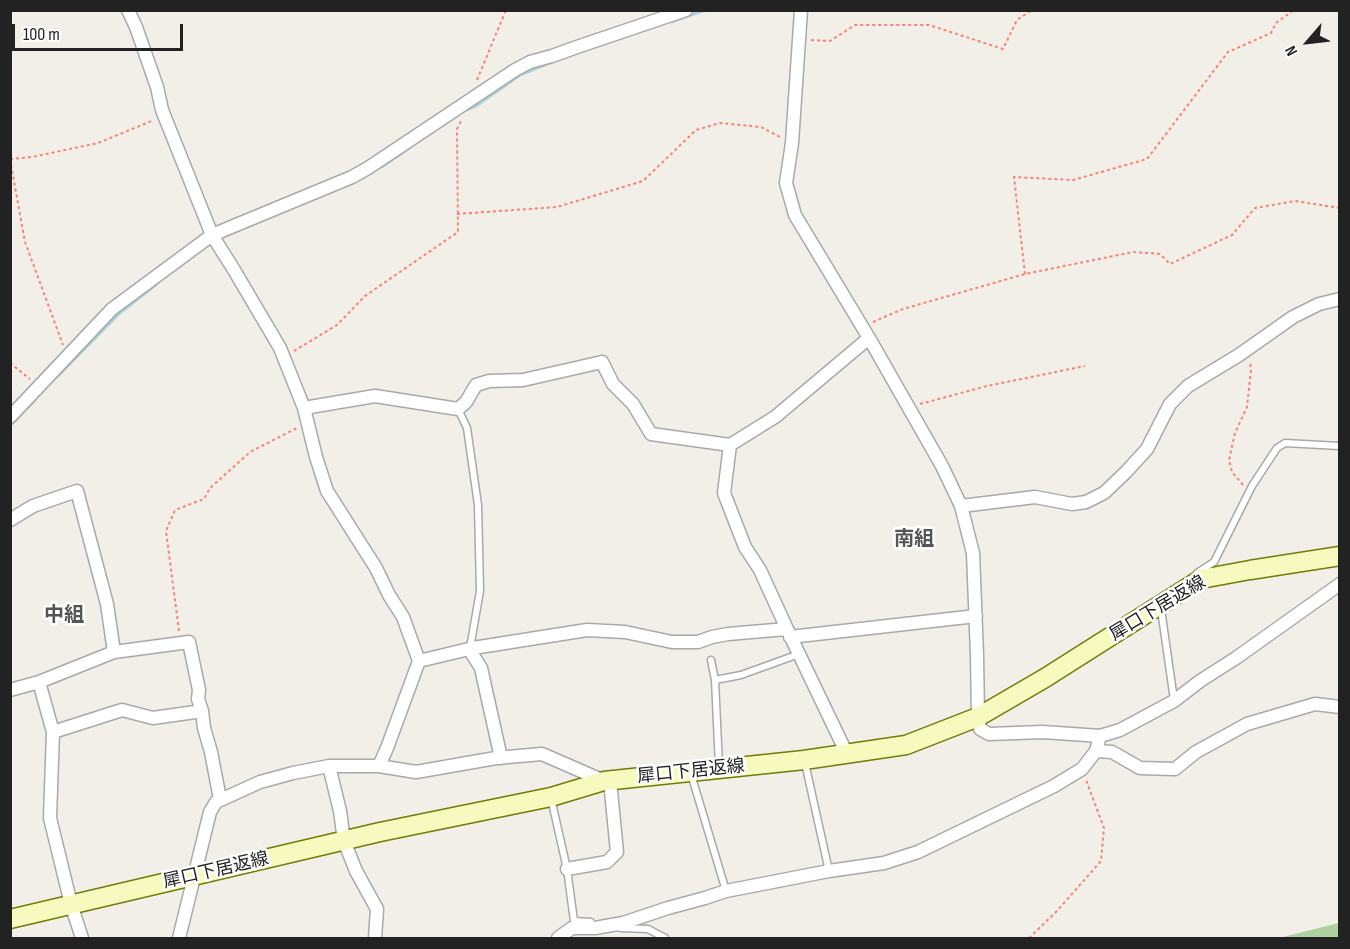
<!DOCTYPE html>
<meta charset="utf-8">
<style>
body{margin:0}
#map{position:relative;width:1350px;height:949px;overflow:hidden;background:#f2efe9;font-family:"Sofia Sans Condensed",sans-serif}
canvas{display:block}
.frame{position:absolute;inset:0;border:12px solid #222;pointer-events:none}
.north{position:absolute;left:1278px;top:12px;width:60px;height:60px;-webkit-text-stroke:4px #fff;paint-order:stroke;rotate:242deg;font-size:16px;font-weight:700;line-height:24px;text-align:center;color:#222}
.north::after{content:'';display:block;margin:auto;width:21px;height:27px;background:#222;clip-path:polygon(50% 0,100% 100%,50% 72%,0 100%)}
.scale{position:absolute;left:12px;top:24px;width:171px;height:27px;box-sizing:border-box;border:3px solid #222;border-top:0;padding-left:8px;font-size:18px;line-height:21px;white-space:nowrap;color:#222;-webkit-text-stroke:4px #fff;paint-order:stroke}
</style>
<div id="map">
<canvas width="1350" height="949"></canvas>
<div class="frame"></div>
<div class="north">N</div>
<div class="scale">100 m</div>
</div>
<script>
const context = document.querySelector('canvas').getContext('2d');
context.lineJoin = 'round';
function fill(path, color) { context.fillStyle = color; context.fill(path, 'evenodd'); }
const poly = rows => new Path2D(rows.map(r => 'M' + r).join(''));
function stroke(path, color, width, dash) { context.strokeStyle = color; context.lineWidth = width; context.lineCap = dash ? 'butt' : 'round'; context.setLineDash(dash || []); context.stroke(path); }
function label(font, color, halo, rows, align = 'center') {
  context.font = font + ' "Sofia Sans Condensed","Noto Sans JP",sans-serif'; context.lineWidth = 5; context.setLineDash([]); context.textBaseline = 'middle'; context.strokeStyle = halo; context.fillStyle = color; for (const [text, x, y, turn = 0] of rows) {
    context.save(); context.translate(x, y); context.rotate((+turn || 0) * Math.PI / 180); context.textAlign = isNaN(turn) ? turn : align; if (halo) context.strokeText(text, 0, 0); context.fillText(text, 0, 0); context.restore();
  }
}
fill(poly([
 [1339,923,1339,938,1279,938]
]), '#add19e');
stroke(poly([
 [672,21,704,10],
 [464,110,475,106,519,75,551,62],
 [382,166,411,146],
 [57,376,118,314,156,284],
 [10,425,35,399]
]), '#aad3df', 4);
const service = poly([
 [458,409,467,428,478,505,480,591,470,648],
 [1197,573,1214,562,1252,486,1277,448,1285,443,1339,446,1340,445],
 [1161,609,1174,700],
 [711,660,715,680,719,766],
 [715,680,741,675,799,654],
 [805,763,829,871],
 [691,774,726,891],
 [551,798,567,869,574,921,591,922],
 [620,928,648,929,665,938]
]);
const minor = poly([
 [128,10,136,27,157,87,162,110,212,235,234,270,280,348,304,408,316,457,327,491,376,568,389,595,403,617,419,661,387,748,379,766],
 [801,10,792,143,786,183,795,215,869,338,942,466,961,506,973,553,977,655,978,717,980,729,989,734,1043,732,1100,736,1120,730,1174,701,1200,681,1236,658,1340,584],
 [304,408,375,396,458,409,466,402,476,385,489,381,523,380,602,362,613,384,633,404,651,434,730,445,724,493,745,547,760,570,787,629],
 [10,417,112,309,212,235,352,177,368,168,515,70,530,62,552,56,577,47,686,10],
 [730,445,775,417,869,338],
 [961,506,1035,497,1072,504,1086,502,1104,493,1126,472,1147,449,1170,404,1188,386,1239,355,1293,317,1319,304,1340,299],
 [10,520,33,506,77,491,107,604,114,652],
 [790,637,976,616],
 [469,649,481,668,501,758],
 [419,661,473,648,587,630,625,632,672,642,698,642,712,637,728,634,787,629,847,754],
 [39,682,53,732,50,818,71,904,82,938],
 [10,690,39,682,114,652,189,642,199,690,198,699,202,711,204,728,211,752,220,799],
 [53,732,122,710,153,718,202,711],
 [1096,751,1112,752,1140,768,1175,769,1196,752,1247,724,1315,704,1340,707],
 [329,766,340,811,344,841,356,871,377,909,375,938],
 [567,869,607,862,617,852,610,781],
 [179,938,210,812,216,802,260,782,293,773,329,766,379,766,416,772,496,758,542,754,604,781],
 [558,938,572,928,595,928,623,923,668,908,705,898,726,891,829,871,884,863,918,852,1054,786,1082,769,1096,751,1100,736]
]);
const secondary = poly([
 [10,919,380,832,551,797,604,781,804,760,906,745,978,717,1045,678,1201,579,1250,570,1340,556]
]);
stroke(service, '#a9a9a9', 9);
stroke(minor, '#a9a9a9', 15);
stroke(secondary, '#707d05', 21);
stroke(poly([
 [811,40,830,41,855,25,929,25,1003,49,1017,20,1032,10],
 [477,80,506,10],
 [10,159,25,242,63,345],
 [10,159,32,157,98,143,154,120],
 [457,214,557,207,643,181,696,130,720,123,761,127,780,137],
 [1025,274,1014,177,1073,180,1147,159,1228,52,1271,33,1276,23,1294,10],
 [873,322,903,309,1025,274,1133,252,1160,254,1170,264,1232,235,1255,208,1295,201,1340,208],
 [294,351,337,325,365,296,458,232,457,129,461,121],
 [10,363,30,379],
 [920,404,987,386,1085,366],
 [1243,485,1232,472,1229,460,1235,433,1247,407,1251,370,1250,361],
 [179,631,166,531,175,510,204,499,210,488,250,452,297,428],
 [1029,938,1057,911,1101,861,1104,828,1086,780]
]), '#fa8072', 2, [3, 3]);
stroke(service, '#fff', 6);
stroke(minor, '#fff', 12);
stroke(secondary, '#f7fabf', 18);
label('18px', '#222', '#fff', [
 ["犀口下居返線",1158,609,-31],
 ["犀口下居返線",691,772,-6],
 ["犀口下居返線",216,871,-13]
]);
label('bold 20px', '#555', '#fff', [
 ["南組",914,540],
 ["中組",64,616]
]);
</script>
